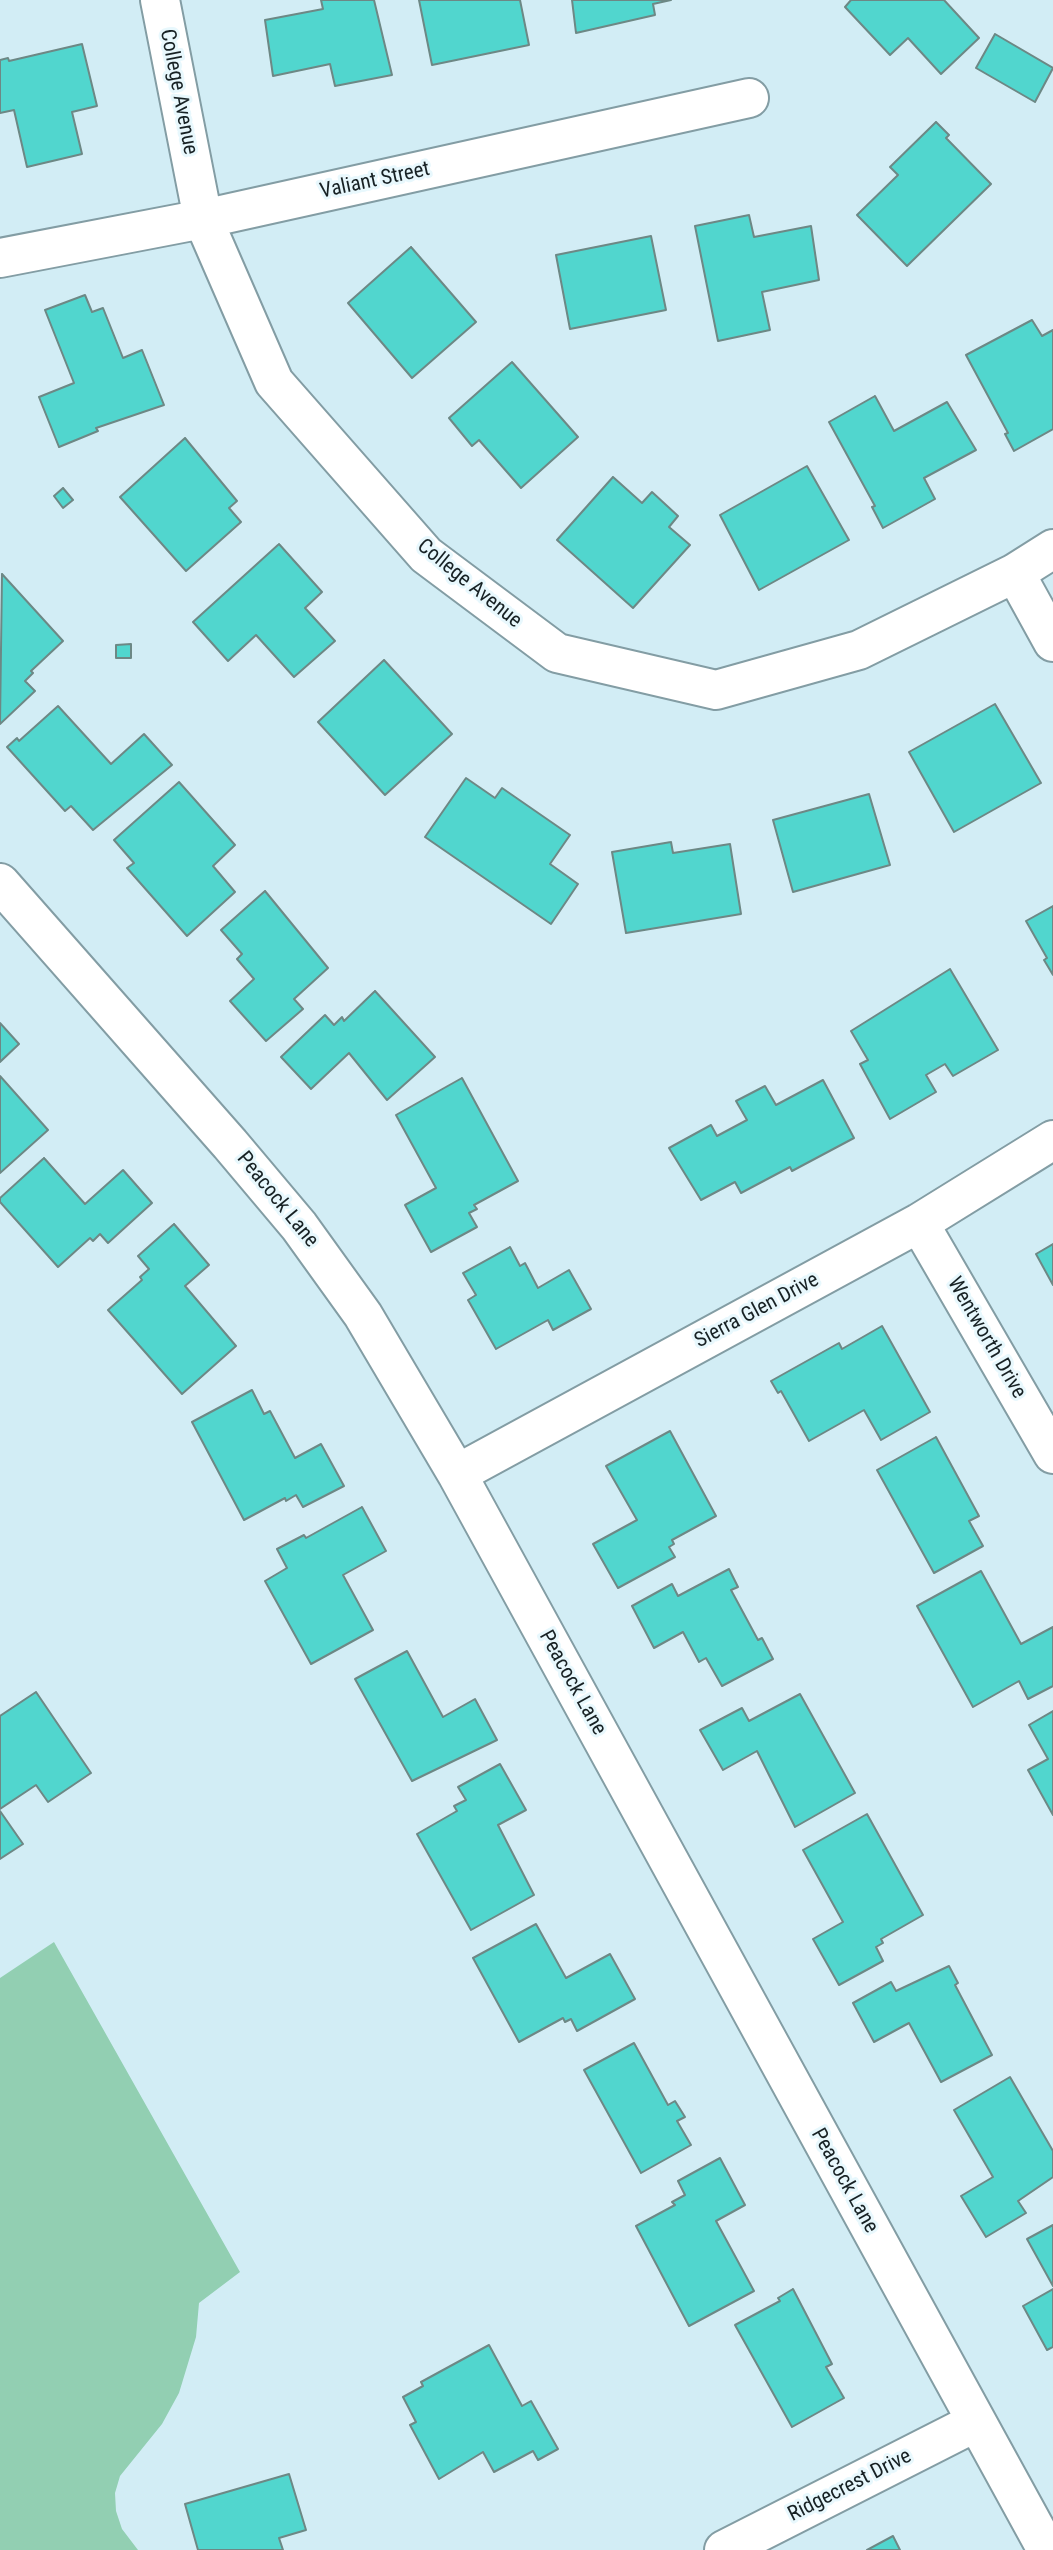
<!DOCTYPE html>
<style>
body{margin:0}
canvas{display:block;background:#d2edf5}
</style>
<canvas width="1053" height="2550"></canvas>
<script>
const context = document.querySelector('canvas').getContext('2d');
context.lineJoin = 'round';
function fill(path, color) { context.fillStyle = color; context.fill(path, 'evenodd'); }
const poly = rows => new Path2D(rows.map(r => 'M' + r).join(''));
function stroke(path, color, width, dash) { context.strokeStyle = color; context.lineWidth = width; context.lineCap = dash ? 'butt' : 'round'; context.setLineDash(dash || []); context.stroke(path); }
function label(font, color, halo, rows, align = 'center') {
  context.font = font + ' "Roboto Condensed",sans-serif'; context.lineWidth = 6; context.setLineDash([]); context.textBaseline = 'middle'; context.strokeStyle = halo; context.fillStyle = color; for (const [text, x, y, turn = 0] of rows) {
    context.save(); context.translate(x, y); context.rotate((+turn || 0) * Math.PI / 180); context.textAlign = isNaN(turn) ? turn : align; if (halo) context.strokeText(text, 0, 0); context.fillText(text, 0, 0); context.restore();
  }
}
fill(poly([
 [54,1942,240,2272,199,2303,196,2337,179,2393,162,2424,120,2476,115,2493,116,2511,122,2529,138,2550,0,2550,0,1978]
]), '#92cfb2');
const building = poly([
 [321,0,374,0,392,75,335,86,330,64,273,76,265,20,323,9,321,0],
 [419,0,520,0,529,45,432,65,419,0],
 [572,0,671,0,653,4,655,15,576,33,572,0],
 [851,0,944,0,979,38,941,74,908,38,890,55,845,7,851,0],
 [995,34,1053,68,1035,102,976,68,995,34],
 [82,44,97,106,72,112,82,154,27,167,14,110,0,113,0,60,8,58,9,61,82,44],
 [936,122,949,135,946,138,991,184,907,266,857,215,898,175,890,167,936,122],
 [749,215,754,237,811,226,819,280,762,292,770,330,718,341,695,226,749,215],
 [651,236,666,310,570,329,556,255,651,236],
 [411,247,476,322,412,378,348,303,411,247],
 [85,295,92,312,103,308,123,358,142,350,164,405,96,428,98,431,59,447,39,397,74,383,45,310,85,295],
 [1032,320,1042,336,1053,330,1053,429,1014,451,1005,434,1008,433,966,355,1032,320],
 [512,362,578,437,521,488,479,440,472,446,449,418,512,362],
 [875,396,894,431,947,402,976,450,924,478,935,499,883,528,872,507,875,506,829,422,875,396],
 [185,438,237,501,229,508,241,522,186,571,120,497,185,438],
 [807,466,849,540,759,590,720,515,807,466],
 [613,477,642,503,652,492,678,516,669,527,690,545,633,608,557,540,613,477],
 [63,488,73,500,63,508,54,496,63,488],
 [279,544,322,592,305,608,335,641,294,677,256,635,228,661,193,622,279,544],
 [2,574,63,641,31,671,33,673,25,681,35,691,0,724,2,574],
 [131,644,131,658,116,658,116,645,131,644],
 [384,660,452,734,385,795,318,722,384,660],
 [995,704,1041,783,954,832,909,752,995,704],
 [58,706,111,764,144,734,172,765,93,830,71,806,65,811,7,747,17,738,19,741,58,706],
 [466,778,495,798,502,788,570,835,550,864,578,884,551,924,425,837,466,778],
 [179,782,235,845,213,866,235,892,187,936,127,868,134,863,114,840,179,782],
 [869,794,890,865,793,892,773,820,869,794],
 [671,842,673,853,730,844,741,914,626,933,612,852,671,842],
 [265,891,328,968,294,999,303,1009,266,1041,230,1001,254,979,237,959,242,954,221,930,265,891],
 [1053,906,1053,975,1044,960,1047,958,1026,921,1053,906],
 [950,969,998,1050,953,1076,945,1064,926,1075,936,1092,890,1119,860,1064,868,1060,851,1031,950,969],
 [375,991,435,1057,387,1100,349,1053,311,1089,281,1057,325,1015,334,1025,342,1017,344,1021,375,991],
 [0,1023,19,1044,0,1062,0,1023],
 [0,1076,48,1130,0,1173,0,1076],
 [462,1078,518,1181,474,1205,477,1209,469,1213,477,1227,431,1252,405,1205,436,1188,396,1115,462,1078],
 [823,1080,854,1138,792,1171,790,1167,741,1193,735,1182,701,1200,669,1148,711,1125,717,1136,747,1120,736,1101,765,1086,776,1105,823,1080],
 [44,1158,85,1204,123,1170,152,1203,108,1243,100,1234,93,1241,90,1238,58,1267,0,1202,0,1198,44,1158],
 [174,1224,209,1265,185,1286,236,1346,182,1394,108,1310,142,1280,140,1277,149,1269,138,1256,174,1224],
 [1053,1244,1053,1285,1036,1254,1053,1244],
 [510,1247,520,1266,525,1263,538,1288,569,1270,591,1309,553,1330,548,1320,496,1349,468,1300,476,1295,463,1273,510,1247],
 [882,1326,930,1412,881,1440,864,1410,809,1441,781,1391,778,1393,771,1381,839,1343,842,1349,882,1326],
 [252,1390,264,1414,270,1411,295,1458,321,1444,344,1486,303,1507,296,1495,286,1501,285,1498,244,1520,192,1422,252,1390],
 [670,1431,716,1516,672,1540,674,1544,669,1547,675,1557,618,1588,593,1544,637,1520,606,1466,670,1431],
 [936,1437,979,1516,969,1521,983,1546,934,1573,877,1470,936,1437],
 [362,1507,386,1551,343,1575,373,1630,311,1664,265,1581,287,1568,277,1549,304,1535,306,1538,362,1507],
 [729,1569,738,1587,731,1590,758,1640,762,1638,773,1659,722,1686,706,1658,699,1662,683,1632,654,1648,632,1606,672,1584,678,1596,729,1569],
 [981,1571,1021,1644,1053,1627,1053,1686,1028,1699,1019,1681,973,1707,917,1606,981,1571],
 [407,1651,443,1717,475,1699,497,1740,412,1781,355,1679,407,1651],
 [36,1692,91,1773,48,1802,36,1785,0,1809,0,1716,36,1692],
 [800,1694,855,1793,795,1827,757,1751,723,1770,700,1730,742,1708,749,1721,800,1694],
 [1053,1711,1053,1815,1028,1770,1048,1759,1029,1725,1053,1711],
 [500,1764,526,1810,498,1825,534,1895,471,1930,417,1834,457,1811,454,1806,466,1800,458,1787,500,1764],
 [0,1811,23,1844,0,1859,0,1811],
 [867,1814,923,1915,881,1939,883,1943,876,1947,883,1961,839,1985,813,1939,843,1922,803,1850,867,1814],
 [536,1924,566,1978,610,1954,635,1999,577,2031,571,2019,565,2022,563,2018,519,2042,473,1958,536,1924],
 [949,1966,958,1983,955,1985,992,2055,941,2082,909,2023,874,2042,853,2003,891,1982,896,1991,949,1966],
 [634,2043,668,2105,675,2101,685,2117,677,2121,691,2145,641,2173,584,2070,634,2043],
 [1010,2077,1053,2151,1053,2177,1018,2201,1026,2213,986,2237,961,2196,993,2177,954,2110,1010,2077],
 [720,2158,745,2205,716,2221,754,2291,689,2326,636,2226,675,2205,672,2202,685,2195,678,2181,720,2158],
 [1053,2225,1053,2286,1027,2239,1053,2225],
 [793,2289,832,2364,826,2367,844,2398,792,2427,735,2325,780,2301,778,2298,793,2289],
 [1053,2289,1053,2347,1047,2350,1023,2306,1053,2289],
 [489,2345,522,2406,531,2401,558,2449,538,2460,533,2451,494,2472,483,2452,439,2479,410,2425,416,2422,403,2397,423,2386,421,2382,489,2345],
 [289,2474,306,2530,279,2538,283,2550,198,2550,185,2504,289,2474],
 [893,2536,900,2550,867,2550,893,2536]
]);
fill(building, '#51d6ce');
stroke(building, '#6d8885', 2);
const minor = poly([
 [160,0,203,219,274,382,426,555,557,653,716,690,859,650,1015,573,1053,549],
 [0,258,203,219,749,98],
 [1015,573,1053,642],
 [0,883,230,1144,299,1226,363,1315,457,1474,1047,2550],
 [919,1223,1053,1454],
 [457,1474,919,1223,1053,1140],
 [724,2550,976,2422]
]);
stroke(minor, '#839da4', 42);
stroke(minor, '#fff', 38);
label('21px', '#172124', '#e8f8fd', [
 ["College Avenue",178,92,79],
 ["Valiant Street",375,181,-12],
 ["College Avenue",469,584,39],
 ["Peacock Lane",277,1200,51],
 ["Sierra Glen Drive",757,1311,-28],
 ["Wentworth Drive",986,1338,60],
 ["Peacock Lane",572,1683,61],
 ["Peacock Lane",844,2181,61],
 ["Ridgecrest Drive",850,2486,-27]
]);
</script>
